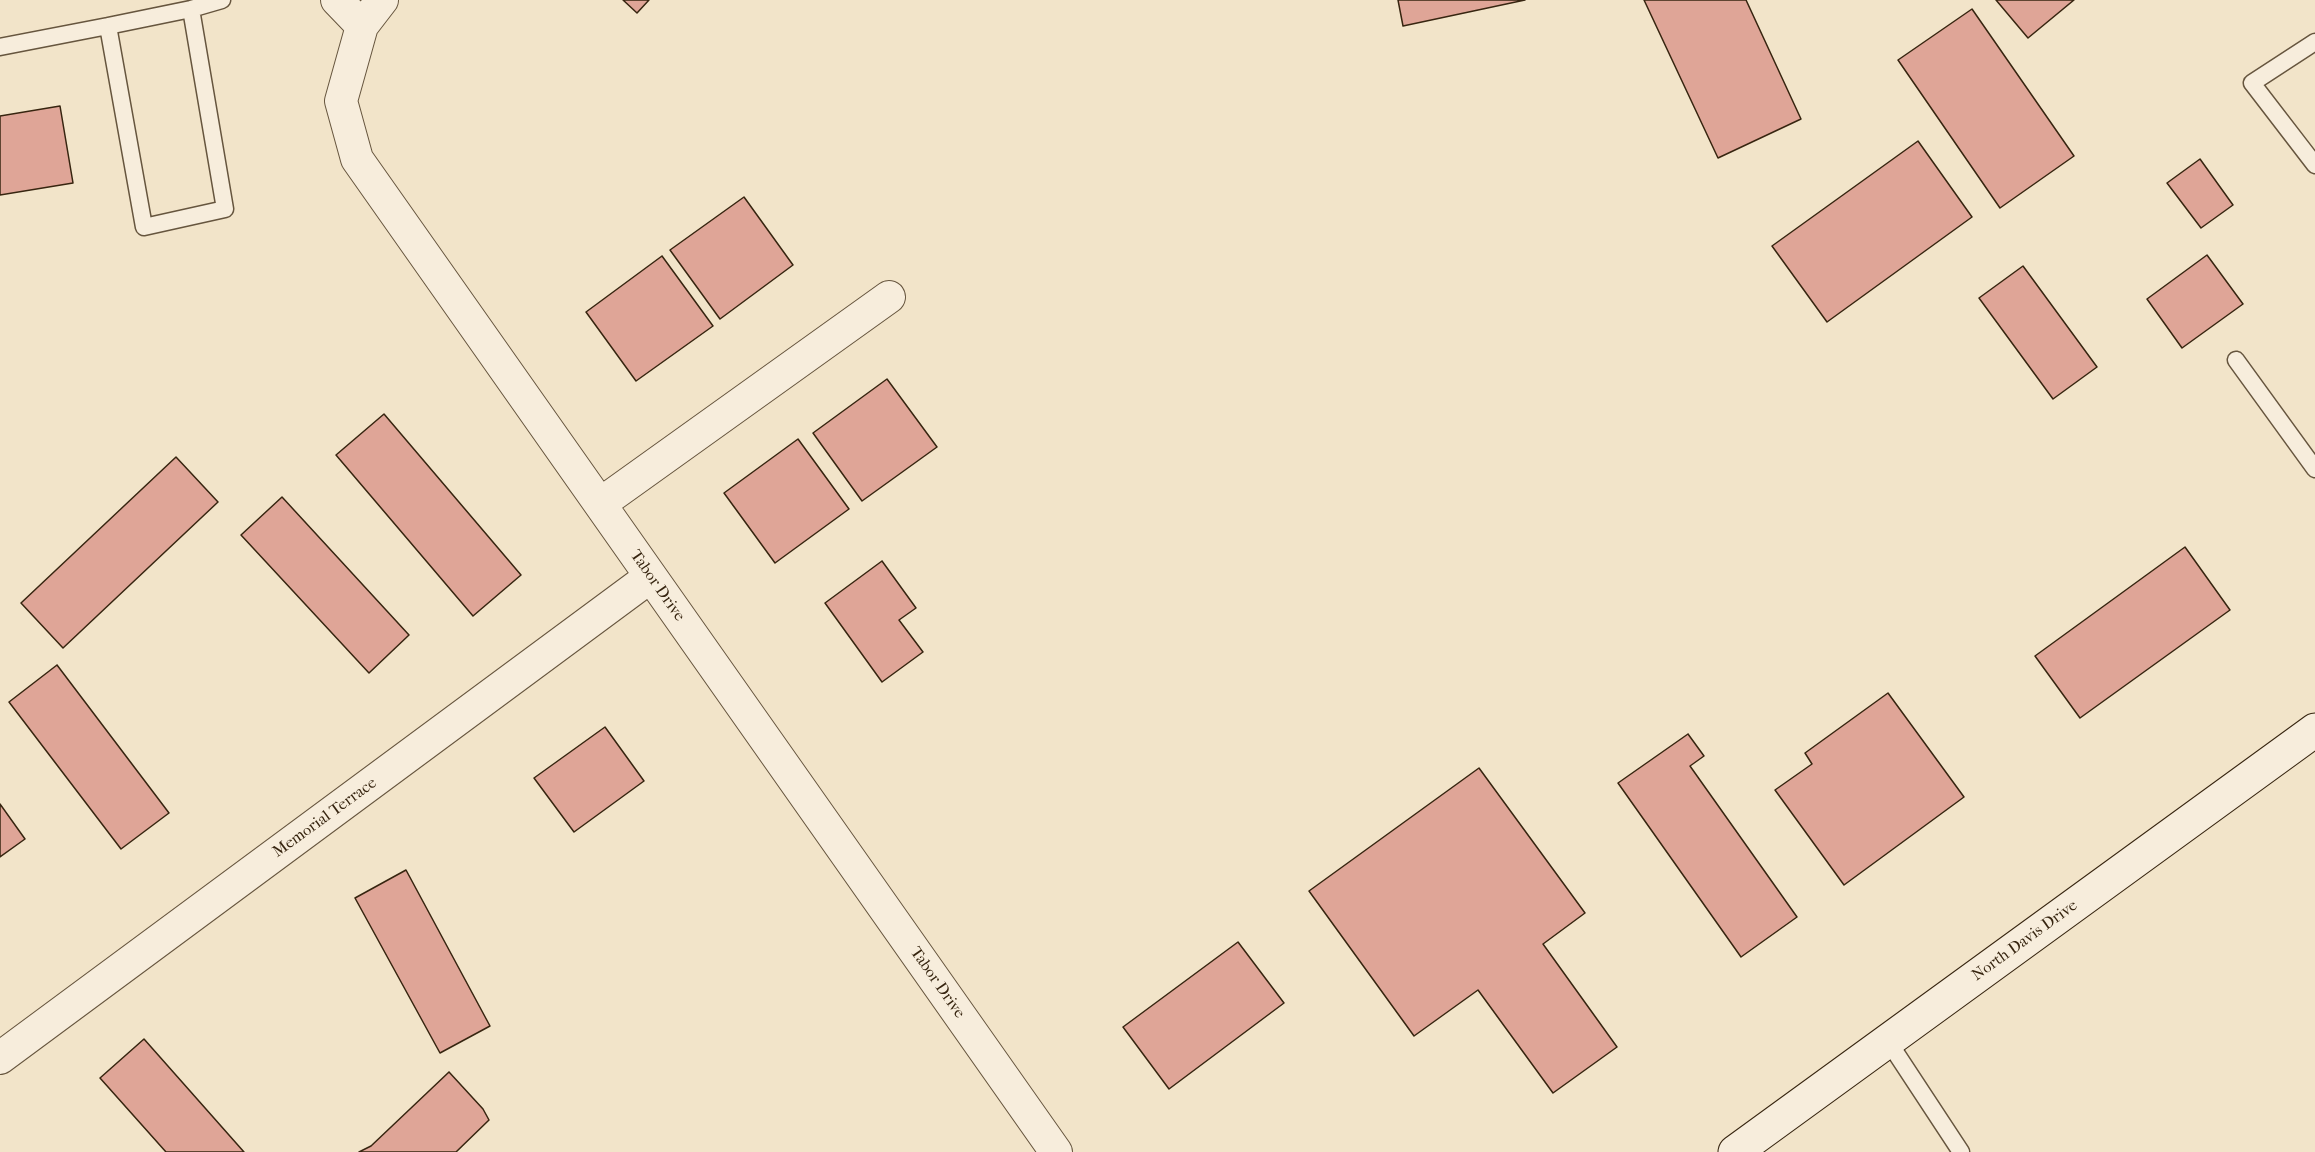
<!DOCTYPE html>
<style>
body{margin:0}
canvas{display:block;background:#f2e4c9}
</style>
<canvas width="2315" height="1152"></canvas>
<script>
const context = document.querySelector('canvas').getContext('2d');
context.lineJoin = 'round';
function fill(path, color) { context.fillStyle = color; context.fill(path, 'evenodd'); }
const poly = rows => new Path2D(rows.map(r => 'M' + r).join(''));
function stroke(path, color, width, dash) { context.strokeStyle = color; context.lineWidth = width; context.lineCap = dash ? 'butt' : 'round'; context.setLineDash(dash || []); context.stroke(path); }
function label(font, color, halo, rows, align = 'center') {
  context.font = font + ' "IM FELL French Canon",serif'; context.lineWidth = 4.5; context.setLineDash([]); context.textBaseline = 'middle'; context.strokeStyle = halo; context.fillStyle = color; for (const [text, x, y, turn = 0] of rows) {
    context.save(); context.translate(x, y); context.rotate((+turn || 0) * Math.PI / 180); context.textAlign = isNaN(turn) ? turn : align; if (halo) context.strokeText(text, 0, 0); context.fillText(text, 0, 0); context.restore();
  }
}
const building = poly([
 [623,0,649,0,637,13,623,0],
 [1398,0,1525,0,1403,26,1398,0],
 [1644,0,1746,0,1801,119,1718,158,1644,0],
 [1996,0,2074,0,2028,38,1996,0],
 [1972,9,2074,156,2000,208,1898,60,1972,9],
 [60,106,73,183,0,195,0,116,60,106],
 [1918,141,1972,217,1827,322,1772,246,1918,141],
 [2200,159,2233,205,2201,228,2167,183,2200,159],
 [744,197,793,265,720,319,670,250,744,197],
 [2207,255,2243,304,2182,348,2147,299,2207,255],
 [662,256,713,326,636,381,586,312,662,256],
 [2023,266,2097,367,2053,399,1979,298,2023,266],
 [887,379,937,447,862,501,813,433,887,379],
 [384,414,521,575,473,616,336,455,384,414],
 [798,439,849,509,775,563,724,493,798,439],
 [176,457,218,502,63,648,21,603,176,457],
 [282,497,409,635,369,673,241,535,282,497],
 [2185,547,2230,610,2080,718,2035,656,2185,547],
 [882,561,916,608,899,620,923,652,882,682,825,603,882,561],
 [57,665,169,813,121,849,9,702,57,665],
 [1888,693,1964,797,1844,885,1775,790,1812,764,1805,753,1888,693],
 [605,727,644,781,574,832,534,778,605,727],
 [1688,734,1704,756,1690,766,1797,917,1741,957,1618,783,1688,734],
 [1479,768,1585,913,1543,944,1617,1047,1553,1093,1478,990,1414,1036,1309,891,1479,768],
 [0,804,25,839,0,857,0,804],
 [406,870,490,1026,440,1053,355,898,406,870],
 [1238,942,1284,1003,1169,1089,1123,1027,1238,942],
 [144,1039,244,1152,166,1152,100,1078,144,1039],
 [449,1072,483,1109,489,1120,456,1152,359,1152,371,1146,449,1072]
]);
fill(building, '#dfa597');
stroke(building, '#372510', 1.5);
const service = poly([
 [191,9,225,209,144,227,108,26,191,9,222,0],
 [2315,42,2252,83,2315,165],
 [0,47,108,26],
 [2236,360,2315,469],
 [1888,1041,1961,1152]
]);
const minor = poly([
 [337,0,362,26],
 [382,0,362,26,341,101,357,159,1056,1152],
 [600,504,889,297],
 [0,1058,650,577]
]);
const secondary = poly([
 [1735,1152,2315,730]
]);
stroke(service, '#66553e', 19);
stroke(minor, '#66553e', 34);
stroke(secondary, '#372510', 35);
stroke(service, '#f7eddc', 16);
stroke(minor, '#f7eddc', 32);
stroke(secondary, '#f7eddc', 33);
label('16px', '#372510', '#f7eddc', [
 ["Tabor Drive",657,586,55],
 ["Memorial Terrace",325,818,-36],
 ["North Davis Drive",2025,941,-36],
 ["Tabor Drive",937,983,55]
]);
</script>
